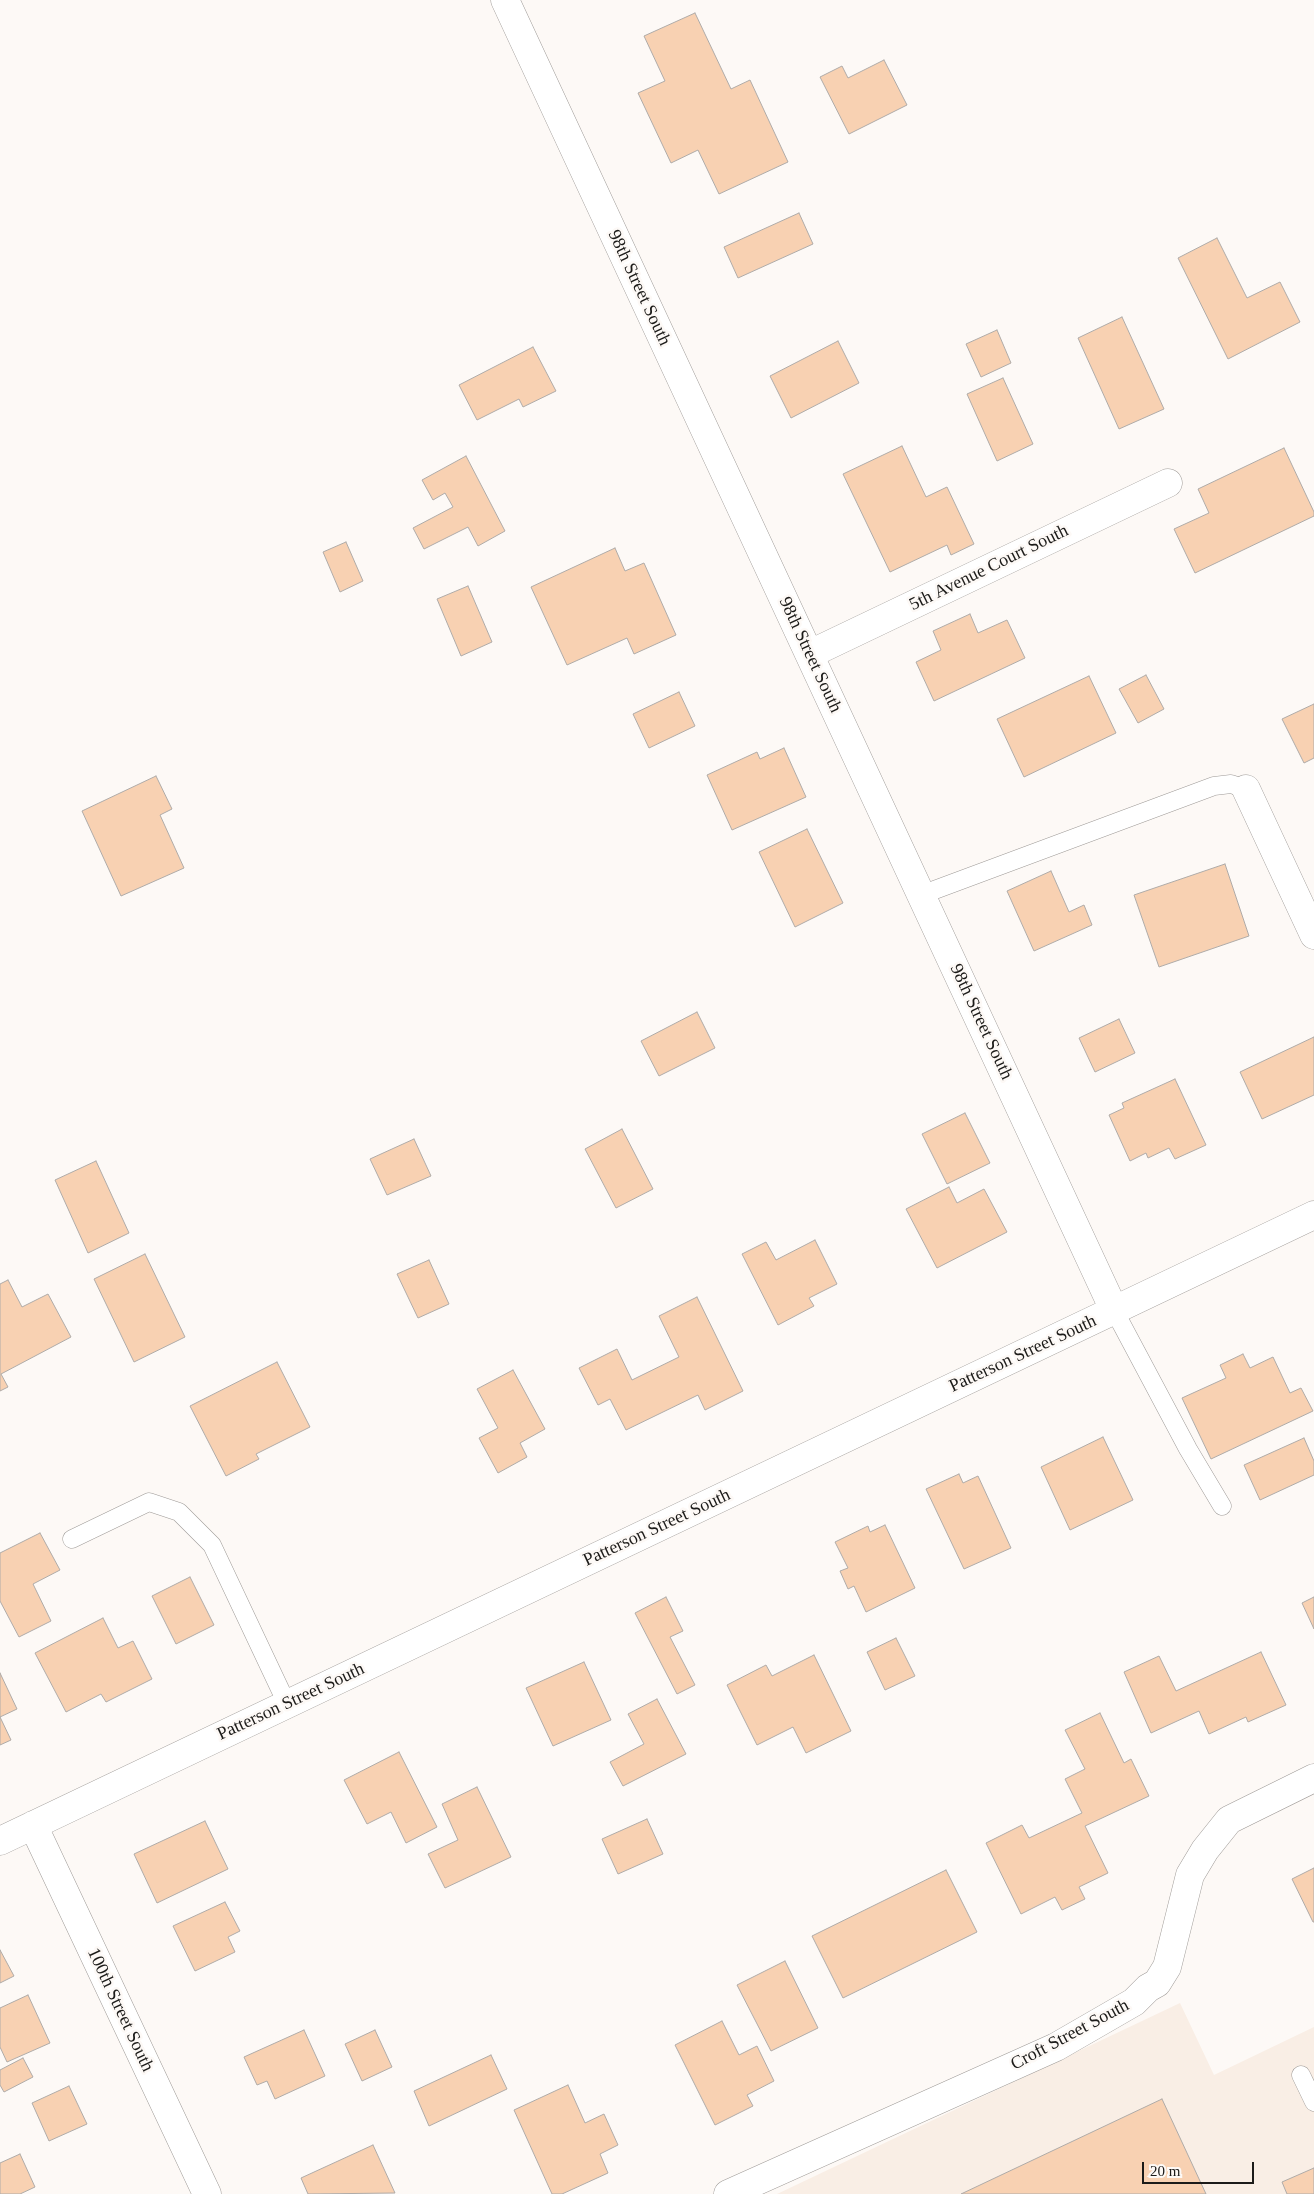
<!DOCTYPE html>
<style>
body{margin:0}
#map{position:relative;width:1314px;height:2194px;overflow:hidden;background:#fdf9f6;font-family:Georgia,serif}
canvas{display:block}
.scale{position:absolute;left:1142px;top:2162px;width:112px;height:22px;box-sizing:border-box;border:2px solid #1c1b19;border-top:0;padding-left:6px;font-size:15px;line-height:18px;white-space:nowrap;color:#1c1b19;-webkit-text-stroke:4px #fdf9f6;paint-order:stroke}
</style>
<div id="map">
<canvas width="1314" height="2194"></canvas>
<div class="scale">20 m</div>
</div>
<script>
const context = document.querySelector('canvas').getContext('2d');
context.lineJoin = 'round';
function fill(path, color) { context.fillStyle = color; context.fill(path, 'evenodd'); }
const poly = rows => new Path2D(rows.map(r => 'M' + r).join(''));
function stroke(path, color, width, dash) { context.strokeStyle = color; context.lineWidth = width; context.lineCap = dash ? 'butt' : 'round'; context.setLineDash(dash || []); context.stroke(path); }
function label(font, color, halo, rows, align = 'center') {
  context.font = font + ' Georgia,serif'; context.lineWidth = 5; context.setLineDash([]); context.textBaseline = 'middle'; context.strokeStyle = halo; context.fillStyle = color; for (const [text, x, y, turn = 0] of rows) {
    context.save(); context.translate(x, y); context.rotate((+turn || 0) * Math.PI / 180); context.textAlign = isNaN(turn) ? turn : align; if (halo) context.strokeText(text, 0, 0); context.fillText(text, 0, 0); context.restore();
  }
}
fill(poly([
 [1180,2003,1214,2075,1314,2027,1314,2194,777,2194]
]), '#f9eee5');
const building = poly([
 [695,13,731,89,750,80,788,162,719,194,698,150,671,163,638,93,665,81,644,36,695,13],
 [884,60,907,105,849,134,820,77,842,66,848,78,884,60],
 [799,213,813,244,738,278,724,247,799,213],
 [1217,238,1247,298,1280,282,1300,322,1228,359,1178,258,1217,238],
 [1122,317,1164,409,1119,429,1078,338,1122,317],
 [997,330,1011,363,981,377,966,344,997,330],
 [838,341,859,383,791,418,770,376,838,341],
 [533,347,556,391,523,407,519,399,477,420,459,385,533,347],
 [1003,378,1033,444,997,461,967,394,1003,378],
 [902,446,926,497,947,487,974,544,951,555,947,545,890,572,843,474,902,446],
 [1284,448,1314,512,1314,516,1195,573,1174,529,1209,513,1198,489,1284,448],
 [466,456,505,531,478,546,468,527,424,549,413,528,453,507,445,493,433,500,422,480,466,456],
 [346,542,363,581,340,592,323,552,346,542],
 [615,548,625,571,644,563,676,635,634,654,627,638,567,665,531,587,615,548],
 [468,586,492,642,461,656,437,599,468,586],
 [970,614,978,633,1007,620,1025,658,934,701,916,662,941,650,933,631,970,614],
 [1146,675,1164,709,1138,723,1119,689,1146,675],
 [1089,676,1116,733,1024,777,997,719,1089,676],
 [679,692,695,726,649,748,633,714,679,692],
 [1314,704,1314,758,1304,763,1282,719,1314,704],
 [784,748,806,797,732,830,707,775,757,752,760,759,784,748],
 [156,776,172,809,160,815,184,868,121,896,82,811,156,776],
 [807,829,843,903,795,927,759,852,807,829],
 [1225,864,1249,936,1159,967,1134,895,1225,864],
 [1051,871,1069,912,1084,905,1092,925,1034,951,1007,891,1051,871],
 [697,1012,715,1048,659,1076,641,1041,697,1012],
 [1119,1019,1135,1053,1095,1072,1079,1038,1119,1019],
 [1314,1037,1314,1095,1262,1119,1240,1072,1314,1037],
 [1175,1079,1206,1145,1175,1159,1169,1148,1148,1158,1146,1153,1130,1161,1109,1115,1124,1108,1122,1103,1175,1079],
 [965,1113,990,1163,947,1184,922,1134,965,1113],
 [622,1129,653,1189,616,1208,585,1149,622,1129],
 [414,1139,431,1176,387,1195,370,1159,414,1139],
 [96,1161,129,1233,88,1253,55,1180,96,1161],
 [949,1187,957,1203,984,1189,1007,1232,937,1268,906,1209,949,1187],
 [815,1240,837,1284,809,1298,814,1306,778,1325,742,1254,766,1242,776,1260,815,1240],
 [145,1254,185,1337,134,1362,94,1279,145,1254],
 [429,1260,449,1304,418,1318,397,1274,429,1260],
 [8,1280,22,1307,48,1294,71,1337,1,1374,8,1387,0,1391,0,1284,8,1280],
 [697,1297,743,1391,705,1410,698,1395,626,1430,610,1399,598,1405,579,1368,617,1349,632,1380,679,1357,659,1316,697,1297],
 [1243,1354,1250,1368,1273,1357,1290,1393,1301,1388,1313,1411,1211,1459,1182,1398,1226,1378,1220,1365,1243,1354],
 [277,1362,310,1427,256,1454,259,1459,226,1476,190,1406,277,1362],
 [513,1370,545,1429,520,1443,527,1457,498,1473,479,1438,498,1428,477,1389,513,1370],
 [1103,1437,1133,1500,1070,1530,1041,1467,1103,1437],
 [1304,1438,1314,1461,1314,1475,1260,1500,1244,1465,1304,1438],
 [959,1474,963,1483,978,1476,1011,1548,964,1569,926,1489,959,1474],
 [885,1525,915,1588,866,1612,854,1586,848,1589,840,1571,848,1568,835,1542,868,1526,870,1532,885,1525],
 [40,1533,60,1570,33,1584,51,1621,19,1637,0,1601,0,1553,40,1533],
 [190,1577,214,1625,176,1644,152,1596,190,1577],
 [666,1597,683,1631,670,1637,695,1685,677,1694,635,1613,666,1597],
 [1314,1597,1314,1629,1302,1603,1314,1597],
 [103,1618,118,1648,133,1641,152,1679,106,1702,101,1694,66,1712,35,1653,103,1618],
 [896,1638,915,1676,885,1690,867,1652,896,1638],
 [1261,1652,1286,1705,1248,1722,1246,1717,1209,1734,1199,1711,1151,1733,1124,1672,1159,1656,1176,1691,1261,1652],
 [814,1655,851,1731,806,1753,793,1727,757,1745,727,1685,766,1665,772,1676,814,1655],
 [584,1662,611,1720,553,1746,526,1688,584,1662],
 [0,1673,17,1709,0,1717,0,1673],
 [657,1699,686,1754,623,1786,610,1762,644,1744,628,1714,657,1699],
 [1100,1713,1124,1763,1131,1759,1149,1796,1085,1826,1108,1873,1079,1887,1085,1899,1062,1910,1055,1897,1021,1914,986,1843,1022,1825,1029,1838,1082,1813,1065,1779,1085,1769,1065,1730,1100,1713],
 [0,1717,11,1740,0,1745,0,1717],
 [399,1752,437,1827,406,1843,391,1812,367,1824,344,1780,399,1752],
 [477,1787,511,1857,445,1888,428,1854,458,1840,442,1804,477,1787],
 [647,1819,663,1854,618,1874,602,1839,647,1819],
 [205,1821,228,1869,157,1903,134,1854,205,1821],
 [1314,1868,1314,1922,1313,1922,1292,1879,1314,1868],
 [946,1870,977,1932,843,1998,812,1936,946,1870],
 [225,1902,240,1931,228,1937,235,1952,195,1971,173,1926,225,1902],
 [0,1950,14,1976,0,1983,0,1950],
 [785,1961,818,2028,771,2051,737,1985,785,1961],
 [28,1995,50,2043,7,2062,0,2047,0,2008,28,1995],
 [722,2021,739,2055,757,2046,774,2081,747,2095,753,2106,715,2125,675,2045,722,2021],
 [304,2030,325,2076,275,2099,267,2081,257,2085,244,2057,304,2030],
 [375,2030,392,2067,362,2081,345,2044,375,2030],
 [491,2055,507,2089,429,2126,414,2091,491,2055],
 [23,2058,33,2077,4,2092,0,2085,0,2070,23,2058],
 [568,2085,585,2123,604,2114,618,2145,600,2154,608,2173,562,2194,552,2194,514,2110,568,2085],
 [69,2086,87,2124,49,2141,32,2103,69,2086],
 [1162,2099,1206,2194,961,2194,1162,2099],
 [373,2145,395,2193,308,2194,301,2178,373,2145],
 [20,2154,35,2187,20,2194,0,2194,0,2163,20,2154],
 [1314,2168,1314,2194,1287,2194,1282,2182,1314,2168]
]);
fill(building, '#f8d1b2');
stroke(building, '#afaba8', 1);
const service = poly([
 [921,895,1214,786,1231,784,1246,789],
 [1114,1310,1188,1449,1222,1506],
 [72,1539,149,1502,179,1512,212,1545,287,1704],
 [1301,2075,1314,2102]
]);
const minor = poly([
 [505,0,1114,1310],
 [810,654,1168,483],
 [1246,789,1314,935],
 [33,1825,207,2194],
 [0,1841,1314,1215],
 [728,2194,1056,2047,1134,2002,1148,1988,1157,1983,1167,1967,1190,1875,1205,1850,1229,1820,1314,1778]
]);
stroke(service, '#9e9a97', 19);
stroke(minor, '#9e9a97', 29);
stroke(service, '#fff', 18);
stroke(minor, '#fff', 28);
label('18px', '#1c1b19', '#fdf9f6', [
 ["98th Street South",639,288,65],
 ["5th Avenue Court South",989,568,-26],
 ["98th Street South",810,655,65],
 ["98th Street South",981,1022,65],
 ["Patterson Street South",1023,1354,-25],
 ["Patterson Street South",657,1528,-25],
 ["Patterson Street South",291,1702,-25],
 ["100th Street South",120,2010,65],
 ["Croft Street South",1070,2035,-28]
]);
</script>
